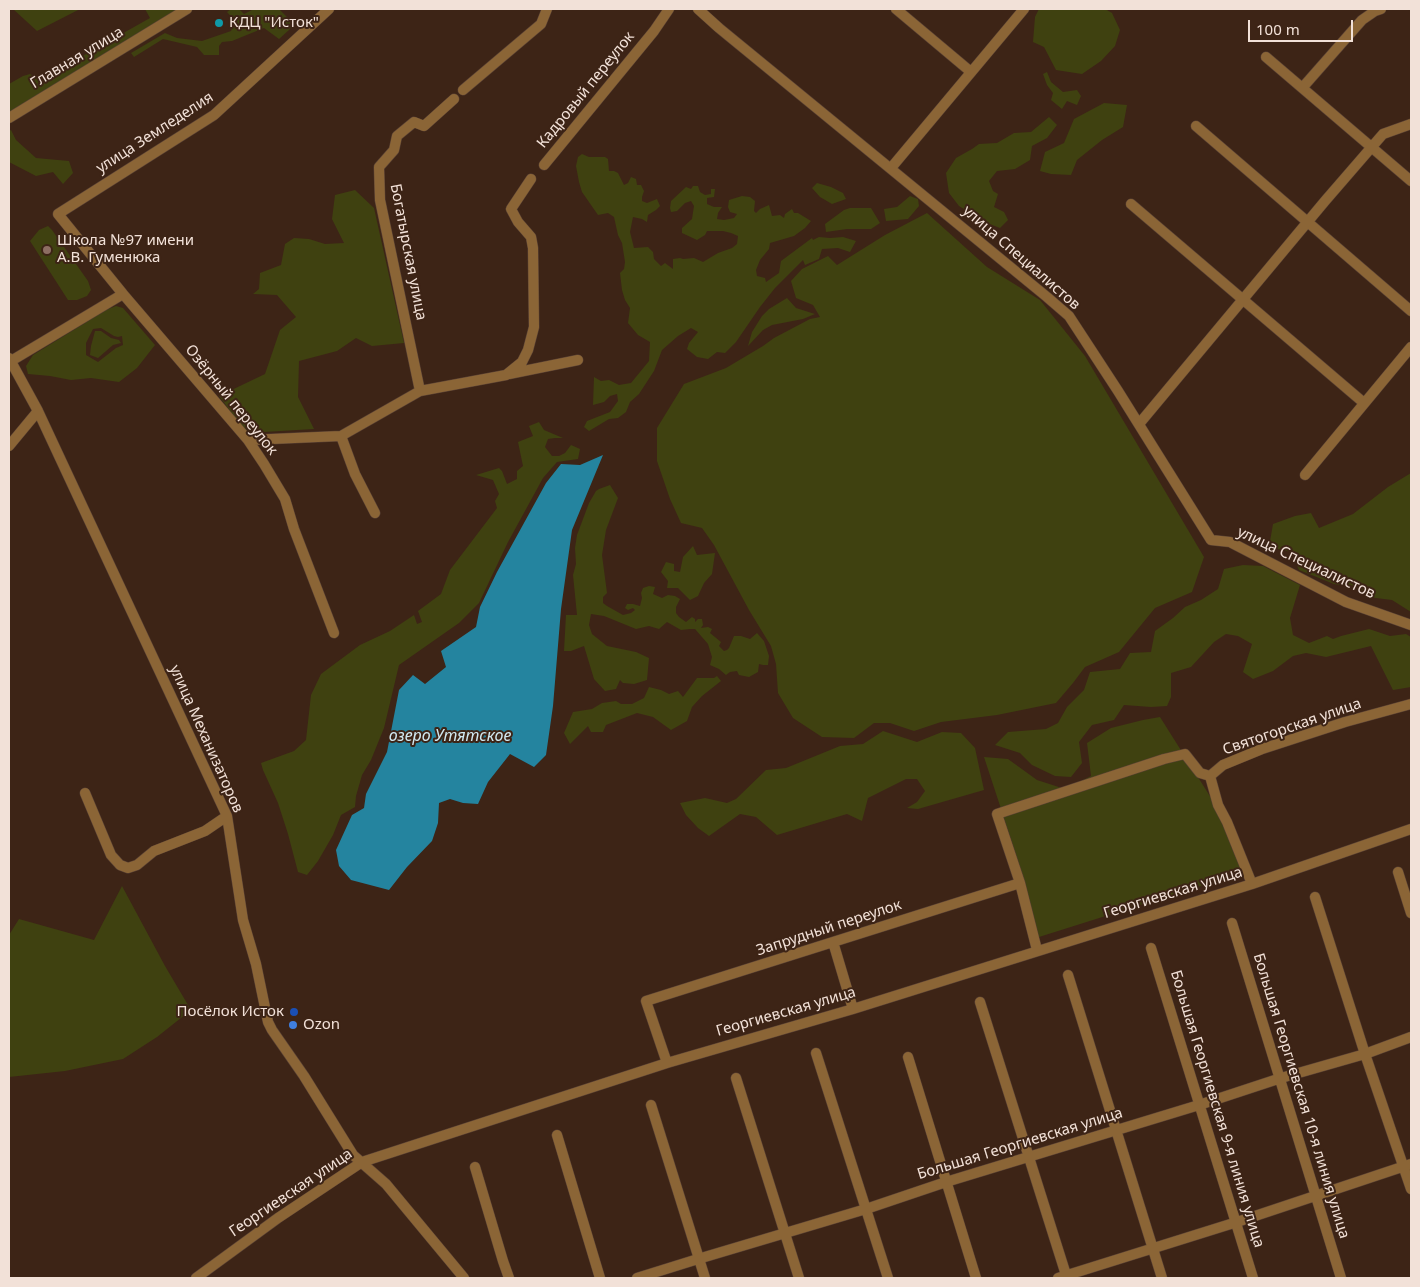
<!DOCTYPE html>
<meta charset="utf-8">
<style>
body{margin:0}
#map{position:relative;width:1420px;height:1287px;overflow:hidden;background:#3d2416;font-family:"Noto Sans",sans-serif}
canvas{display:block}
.frame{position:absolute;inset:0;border:10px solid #f2e1d8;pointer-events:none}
.scale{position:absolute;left:1248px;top:20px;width:105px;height:22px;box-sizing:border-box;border:2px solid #f2e1d8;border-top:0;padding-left:6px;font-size:15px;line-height:18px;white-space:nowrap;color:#f2e1d8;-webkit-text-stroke:4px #3d2416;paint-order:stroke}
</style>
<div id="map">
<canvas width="1420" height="1287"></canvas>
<div class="frame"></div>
<div class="scale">100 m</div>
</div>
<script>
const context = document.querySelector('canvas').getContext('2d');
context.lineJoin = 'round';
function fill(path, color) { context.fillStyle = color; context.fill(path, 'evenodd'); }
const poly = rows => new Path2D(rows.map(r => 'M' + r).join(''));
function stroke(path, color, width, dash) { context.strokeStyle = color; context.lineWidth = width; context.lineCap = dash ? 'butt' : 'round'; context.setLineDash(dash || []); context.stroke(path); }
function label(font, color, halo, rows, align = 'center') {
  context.font = font + ' "Noto Sans",sans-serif'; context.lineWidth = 4; context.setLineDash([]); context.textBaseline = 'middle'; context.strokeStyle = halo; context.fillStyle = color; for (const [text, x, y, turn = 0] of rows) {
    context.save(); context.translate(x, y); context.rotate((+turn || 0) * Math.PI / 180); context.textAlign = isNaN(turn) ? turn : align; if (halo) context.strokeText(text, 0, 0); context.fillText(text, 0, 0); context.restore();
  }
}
fill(poly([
 [13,9,80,9,37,31],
 [145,9,176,9,176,10,9,114,9,84,23,76,30,74,40,80,150,18],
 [231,9,239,9,244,14,254,9,279,9,294,24,289,30,279,39,264,28,232,41,222,42,219,46,219,55,204,55,197,47,163,39,134,57,131,53,165,33,177,38,202,41,231,31,235,21,227,12],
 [1039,9,1105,9,1112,13,1120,30,1115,46,1101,61,1082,74,1056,70,1044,47,1033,42,1035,17],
 [1047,72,1051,82,1063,92,1077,90,1081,96,1077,105,1067,101,1062,109,1051,100,1053,93,1047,85,1043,74],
 [1104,103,1127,105,1123,127,1102,140,1077,160,1071,175,1051,174,1040,171,1045,152,1064,143,1074,119],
 [1049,117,1057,125,1047,138,1032,146,1030,160,1015,169,997,171,989,181,993,191,998,194,994,207,1004,212,1008,220,1000,228,987,223,959,206,949,193,946,173,956,158,972,149,979,144,997,143,1014,133,1031,132],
 [11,130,16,140,36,158,69,161,73,173,63,184,53,172,36,176,9,162,9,131],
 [582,154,589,157,605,157,608,159,609,171,614,171,618,173,624,185,628,183,631,177,636,179,637,185,641,185,644,191,642,197,642,201,647,203,657,199,660,206,656,210,648,215,647,222,642,219,633,217,630,232,634,248,648,247,653,252,654,259,661,266,665,263,673,269,673,259,680,258,683,259,694,258,703,262,718,253,732,248,737,244,738,236,731,233,723,231,707,231,705,235,697,240,682,233,682,228,692,219,694,206,691,201,685,203,677,211,671,212,670,208,671,201,686,187,691,189,693,186,698,186,700,192,705,195,711,194,711,189,715,189,714,197,707,198,707,204,714,207,722,207,718,213,717,219,724,220,734,218,737,214,730,212,728,207,729,200,742,196,750,197,755,201,754,211,756,213,760,209,769,205,772,216,780,215,784,218,785,214,792,209,794,213,798,213,811,221,805,228,794,236,770,243,769,249,760,260,756,270,757,276,765,278,766,282,779,273,781,261,812,238,813,240,819,237,830,238,843,237,856,241,850,252,838,248,822,249,819,259,805,265,803,260,775,288,760,307,736,342,725,353,717,352,708,359,697,357,687,349,689,343,698,332,691,328,678,336,662,350,654,371,639,394,630,402,626,412,618,418,609,419,589,431,584,427,587,421,610,412,618,401,617,394,610,396,604,402,593,405,594,377,601,381,609,380,619,385,631,383,649,361,650,342,638,335,628,323,630,308,625,300,622,290,620,273,624,269,625,262,622,243,618,235,614,217,608,213,598,215,582,192,579,182,576,166,578,157],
 [817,183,831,187,843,193,846,199,832,204,820,197,812,188],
 [355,190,374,208,404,343,372,346,356,338,337,351,299,361,298,397,314,429,247,433,219,396,265,374,280,330,296,317,277,295,253,294,259,289,260,273,281,265,285,244,294,238,309,239,325,244,344,243,332,219,335,195],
 [910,196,918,199,919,206,908,219,886,221,884,209,897,207],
 [850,208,871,208,880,223,871,229,847,229,826,232,825,224,844,210],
 [927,213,987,267,1040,300,1085,356,1204,557,1192,592,1155,608,1119,652,1085,667,1073,683,1056,703,997,715,941,722,914,731,890,723,874,723,854,738,822,737,793,718,778,693,776,664,771,646,749,610,714,545,702,528,681,523,670,499,657,461,657,428,684,384,726,368,763,346,774,338,810,319,820,317,813,305,796,298,791,281,802,269,828,256,837,265,885,235],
 [48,226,52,230,88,281,91,290,87,296,77,300,68,300,30,241,39,230],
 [787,298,796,308,815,314,803,319,772,325,763,330,748,346,752,332,762,316,769,309],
 [116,306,123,308,155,345,137,368,119,382,91,378,71,380,50,376,28,374,26,366,33,355,106,310],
 [101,328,114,336,118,337,122,336,123,345,116,348,98,362,86,355,86,343,93,329],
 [95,331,101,331,111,338,119,340,121,343,113,345,98,358,90,355,91,346],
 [539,422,544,430,563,438,555,438,548,439,545,447,552,456,559,456,565,453,571,445,580,449,578,459,557,462,543,478,508,542,479,603,459,623,399,665,384,728,371,760,362,775,356,796,355,807,341,815,333,835,318,861,307,875,298,872,288,834,278,803,263,770,261,763,294,751,306,740,311,695,321,674,360,645,390,631,414,615,417,624,422,622,418,611,441,594,450,570,497,508,495,501,499,494,493,480,476,475,499,468,502,471,507,484,517,479,517,471,523,466,518,442,533,436,529,426],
 [1411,473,1411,612,1392,600,1368,597,1358,589,1334,584,1299,570,1291,552,1269,547,1273,524,1295,516,1311,513,1319,528,1353,514,1388,487],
 [610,485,618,498,606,530,602,555,607,593,603,597,603,603,607,606,623,615,631,613,635,610,633,608,628,610,625,608,627,604,633,604,640,606,642,598,641,593,643,588,649,586,655,587,653,594,662,598,668,595,675,596,680,599,676,607,676,613,679,617,686,622,692,617,695,619,695,622,698,619,702,619,703,625,701,628,708,627,712,629,710,633,721,642,719,646,724,651,727,650,729,648,734,636,741,636,750,639,757,633,764,641,769,656,768,665,763,665,759,664,758,672,749,677,739,675,737,671,730,672,726,675,719,669,710,665,712,657,708,644,695,629,690,629,681,630,667,622,659,629,649,626,636,629,604,616,591,614,589,625,592,634,607,646,636,652,649,658,647,680,634,684,623,683,620,680,616,689,605,691,594,679,584,646,571,651,564,651,566,615,577,615,573,575,576,564,575,548,577,535,589,503,596,491,599,489],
 [693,546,697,555,715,553,712,574,704,583,698,596,690,600,678,588,667,588,668,581,661,572,666,562,674,564,674,571,680,572,683,557],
 [1243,565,1263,566,1300,585,1290,618,1293,635,1309,643,1327,636,1333,639,1341,636,1369,629,1390,636,1406,634,1411,637,1411,687,1393,690,1371,646,1326,657,1306,653,1293,656,1273,671,1253,679,1243,672,1252,644,1238,636,1226,634,1214,642,1191,667,1171,673,1171,697,1167,706,1151,707,1124,705,1114,720,1092,725,1079,742,1082,763,1071,777,1055,776,1032,765,1020,753,995,745,1008,732,1046,729,1058,723,1067,707,1084,690,1090,672,1120,669,1130,653,1151,652,1155,631,1173,618,1185,607,1201,600,1218,589,1224,569],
 [717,676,721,681,702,696,692,707,687,721,671,730,653,717,637,713,606,725,603,732,591,732,588,726,570,744,564,733,573,712,592,709,602,703,616,701,621,704,632,704,644,698,649,687,661,690,669,694,678,691,683,697,697,678,714,678],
 [1160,717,1213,801,1242,873,1039,937,1024,879,984,757,1008,759,1037,780,1065,789,1091,776,1087,743,1111,728,1143,720],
 [883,731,917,742,942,732,961,733,975,748,984,790,918,809,907,808,917,802,925,791,917,779,906,779,868,798,862,821,847,814,777,835,756,817,740,814,709,836,698,828,686,815,680,803,705,798,727,803,736,799,766,770,786,768,840,746,863,744],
 [122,886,165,966,191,1010,157,1037,123,1059,65,1071,9,1077,9,935,19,919,94,940]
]), '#3f4110');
fill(poly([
 [603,455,572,530,561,609,553,706,546,755,534,767,510,754,488,782,478,804,463,803,450,799,439,803,438,823,432,841,407,867,389,890,351,880,339,866,336,850,352,815,364,808,366,794,387,752,399,690,413,675,425,684,446,667,441,651,476,627,480,607,497,572,546,483,561,464,580,465]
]), '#24849f');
const minor = poly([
 [329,9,214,115,58,214,123,294,248,440,264,464,285,499,294,529,334,633],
 [698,9,719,28,1047,297,1069,316,1118,391,1211,540,1230,542,1346,602,1411,625],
 [896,9,971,72],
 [1266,57,1411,181],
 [1303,87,1362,20,1375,11,1381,9],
 [463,90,541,24,547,9],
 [9,118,187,9],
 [1196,126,1411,311],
 [544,165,654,31,669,9],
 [891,168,1024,9],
 [1131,204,1364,403],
 [9,358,38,411,227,816,243,920,256,964,268,1022,272,1030,304,1076,353,1155,386,1184,464,1278],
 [11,361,123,294],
 [509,374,578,360],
 [420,391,380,200,379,167,394,150,397,136,414,122,424,126,454,99],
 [1139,424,1325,201,1383,134,1411,124],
 [341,436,355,474,375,513],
 [248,440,341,436,420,391,506,375,522,362,528,350,534,327,533,248,531,237,518,222,511,209,531,179],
 [9,446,38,411],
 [1305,475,1411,347],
 [85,793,111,855,120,865,128,868,137,865,154,851,205,831,227,816],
 [1398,872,1411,913],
 [1252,884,1227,822,1218,805,1210,776,1223,765,1262,749,1345,722,1411,704],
 [1315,897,1365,1054,1411,1189],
 [1232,923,1341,1278],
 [833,942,853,1009],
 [1151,948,1253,1278],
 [1037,950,1020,883,997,814,1164,759,1185,754,1200,773,1210,776],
 [1068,975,1162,1278],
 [980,1002,1067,1278],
 [816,1053,888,1278],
 [908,1057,976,1278],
 [667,1063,646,1001,1020,883],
 [736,1078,799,1278],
 [651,1105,705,1278],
 [557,1135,600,1278],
 [475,1167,503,1261,509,1278],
 [196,1278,278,1218,362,1162,667,1063,853,1009,1252,884,1411,829],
 [637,1278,698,1259,866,1209,946,1182,1199,1105,1281,1078,1365,1054,1411,1037],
 [1058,1278,1237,1222,1411,1164]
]);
stroke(minor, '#5a4235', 11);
stroke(minor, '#8b6536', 10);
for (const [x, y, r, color] of [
 [219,23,5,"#0f9aa8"],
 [47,250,5,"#8d6e63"],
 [294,1012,5,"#1a4fb4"],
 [293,1025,5,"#3f7fe0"]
]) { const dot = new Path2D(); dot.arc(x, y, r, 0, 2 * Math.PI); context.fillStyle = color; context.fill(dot); stroke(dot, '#3d2416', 2); }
label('15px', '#f2e1d8', '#3d2416', [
 ["КДЦ \"Исток\"",229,23],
 ["Школа №97 имени",57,241],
 ["А.В. Гуменюка",57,258],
 ["Посёлок Исток",284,1012,"right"],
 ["Ozon",303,1025]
], 'left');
label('15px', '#f2e1d8', '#3d2416', [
 ["Главная улица",77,58,-31],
 ["Кадровый переулок",586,90,-51],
 ["улица Земледелия",155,133,-33],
 ["Богатырская улица",408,252,79],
 ["улица Специалистов",1021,258,41],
 ["Озёрный переулок",231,400,51],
 ["улица Специалистов",1306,563,25],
 ["Святогорская улица",1292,727,-19],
 ["улица Механизаторов",206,739,66],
 ["Георгиевская улица",1173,893,-17],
 ["Запрудный переулок",829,928,-18],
 ["Георгиевская улица",786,1012,-16],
 ["Большая Георгиевская 10-я линия улица",1301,1096,73],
 ["Большая Георгиевская 9-я линия улица",1217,1109,73],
 ["Большая Георгиевская улица",1020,1144,-17],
 ["Георгиевская улица",291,1193,-34]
]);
label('italic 16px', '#d0e9f2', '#3d2416', [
 ["озеро Утятское",450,736]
]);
</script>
